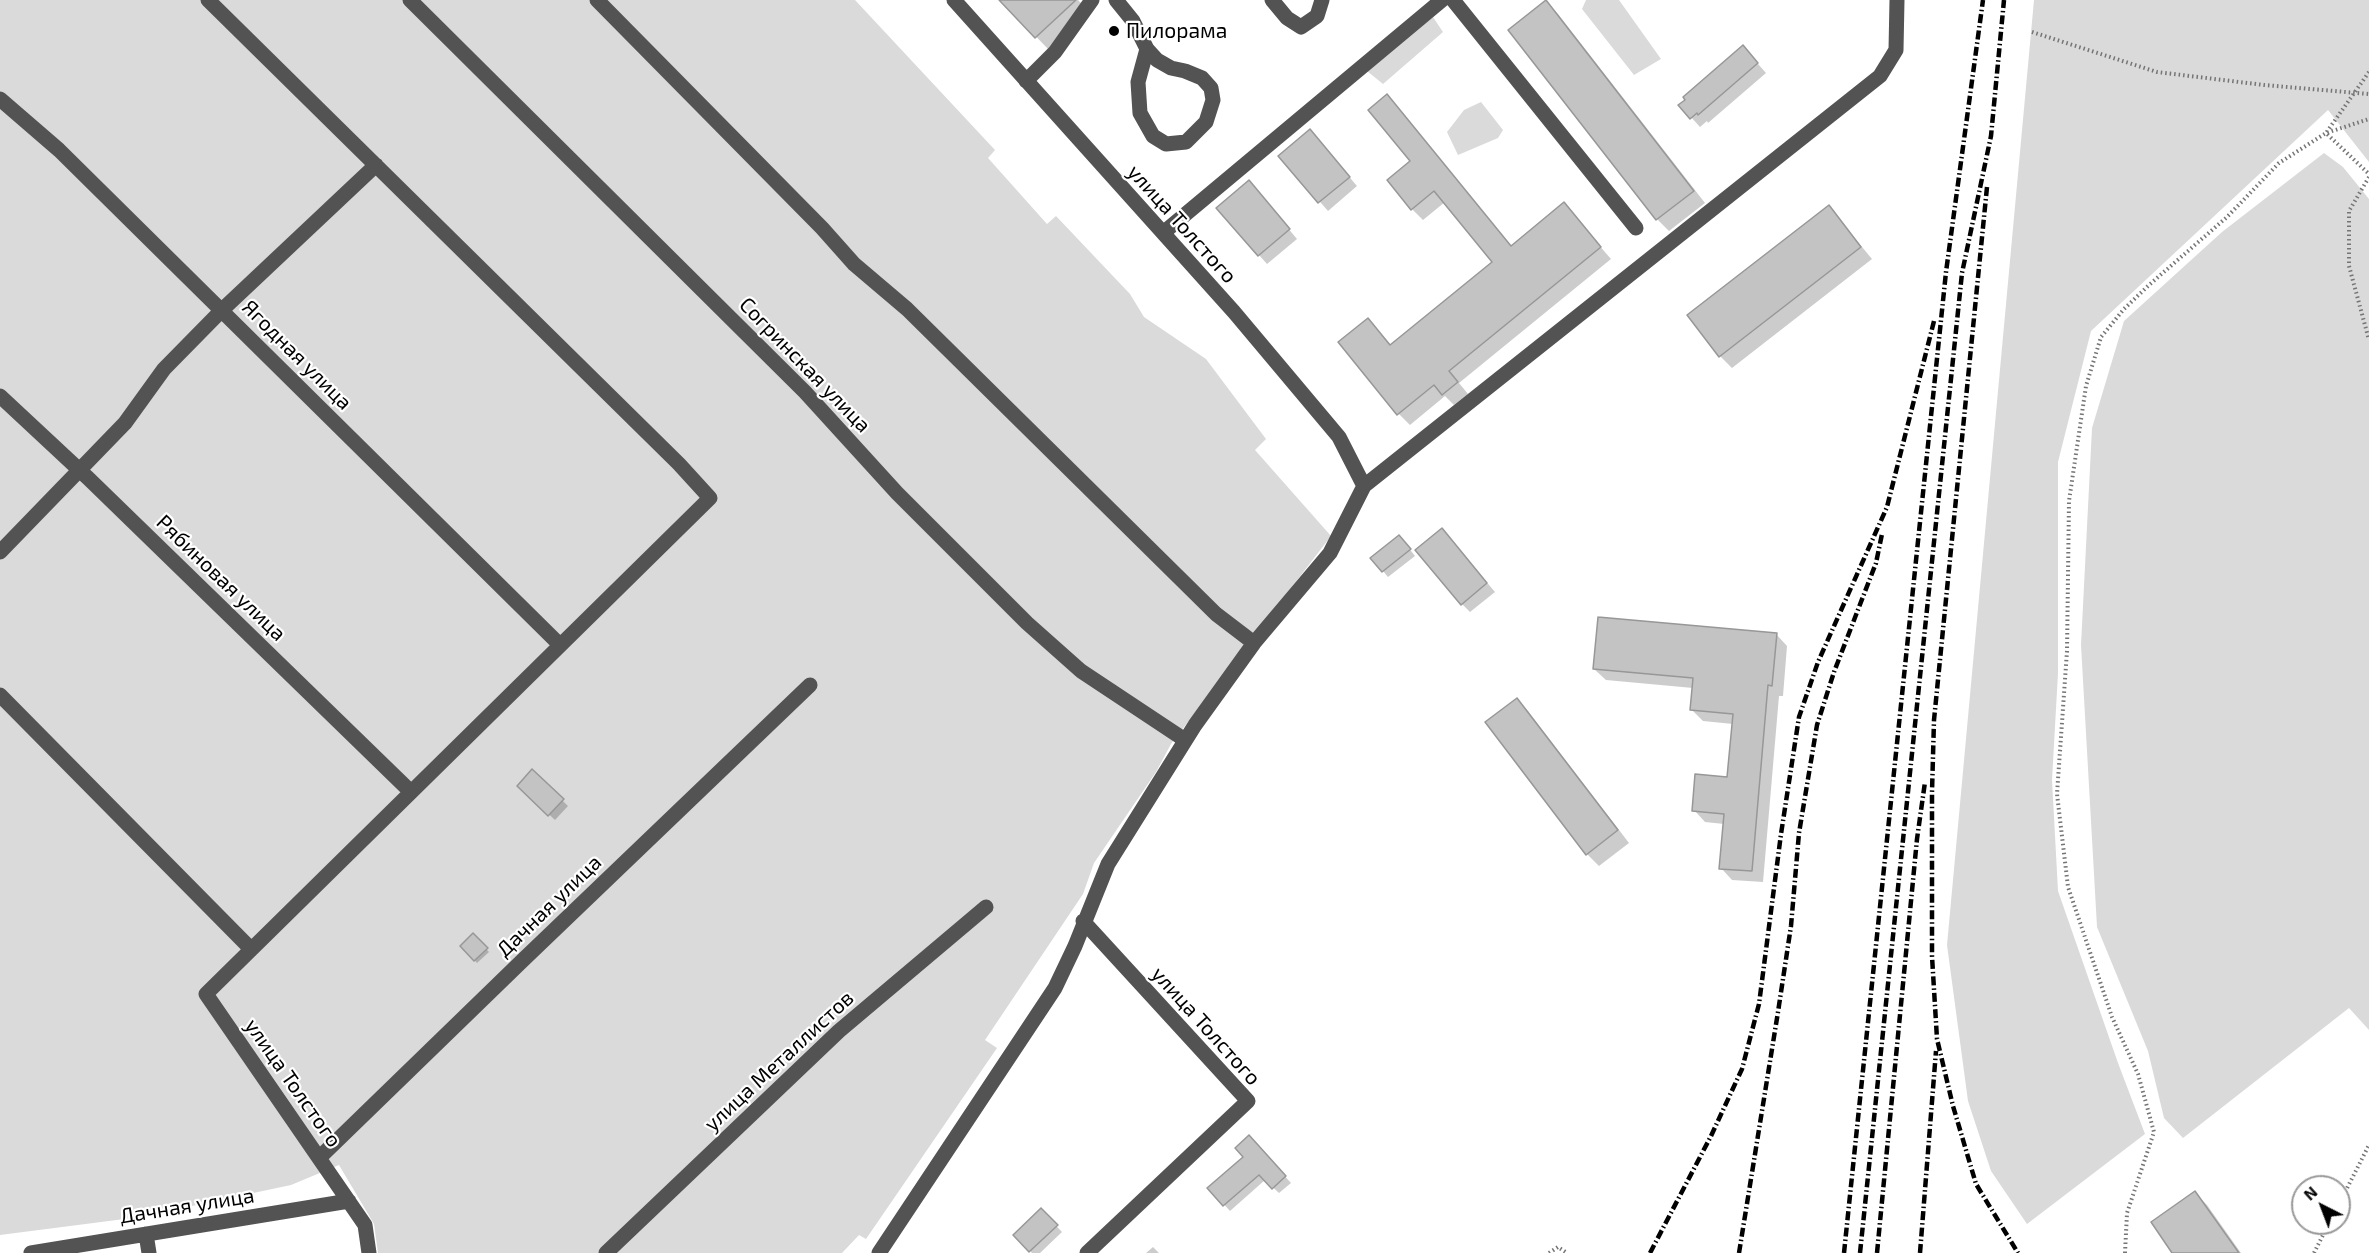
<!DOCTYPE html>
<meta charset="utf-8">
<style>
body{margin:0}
#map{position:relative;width:2369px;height:1253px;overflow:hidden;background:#fff;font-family:"Exo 2",sans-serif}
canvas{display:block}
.north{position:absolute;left:2291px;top:1175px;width:60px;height:60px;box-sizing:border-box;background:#fff;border:2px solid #999;border-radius:50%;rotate:318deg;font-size:16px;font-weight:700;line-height:24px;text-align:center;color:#000}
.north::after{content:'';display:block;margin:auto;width:21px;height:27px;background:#000;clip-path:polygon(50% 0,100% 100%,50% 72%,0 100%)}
</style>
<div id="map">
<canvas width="2369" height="1253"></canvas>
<div class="north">N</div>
</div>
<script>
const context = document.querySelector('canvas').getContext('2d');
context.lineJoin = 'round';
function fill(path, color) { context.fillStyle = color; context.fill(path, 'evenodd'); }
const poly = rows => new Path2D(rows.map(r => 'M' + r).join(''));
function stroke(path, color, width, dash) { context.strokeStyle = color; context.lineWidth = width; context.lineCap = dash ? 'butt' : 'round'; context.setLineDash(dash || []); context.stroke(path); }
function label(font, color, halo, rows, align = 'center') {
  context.font = font + ' "Exo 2",sans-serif'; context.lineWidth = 4.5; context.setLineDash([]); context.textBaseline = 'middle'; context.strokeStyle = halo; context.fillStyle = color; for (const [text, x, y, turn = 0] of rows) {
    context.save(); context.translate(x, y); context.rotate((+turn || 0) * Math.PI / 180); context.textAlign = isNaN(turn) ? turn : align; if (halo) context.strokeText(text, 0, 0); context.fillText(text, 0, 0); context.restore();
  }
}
fill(poly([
 [0,0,855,0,995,150,988,158,1047,224,1056,216,1130,294,1144,317,1206,359,1266,439,1255,450,1331,536,1171,744,1156,772,1094,863,1083,894,985,1040,997,1048,866,1239,859,1235,842,1253,378,1253,374,1224,339,1165,291,1185,140,1217,0,1235],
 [1586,0,1619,0,1661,59,1634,75,1582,9],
 [2034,0,2369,0,2369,162,2328,110,2091,331,2058,462,2058,673,2052,780,2058,891,2118,1063,2145,1134,2027,1224,1991,1171,1968,1101,1947,945],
 [1433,17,1443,32,1383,84,1367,71],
 [1481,102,1503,130,1498,138,1458,155,1447,132,1464,110],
 [2324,153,2343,167,2369,199,2369,1030,2349,1008,2183,1138,2164,1118,2148,1051,2097,927,2081,645,2092,428,2124,321,2222,232]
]), '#dadada');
fill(poly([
 [1001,0,1078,0,1089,11,1048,49],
 [1546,2,1558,14,1705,203,1669,231,1657,219,1510,30],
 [1751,56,1766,73,1708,123,1707,121,1700,127,1680,105],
 [1387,96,1512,247,1564,205,1611,259,1459,383,1468,394,1454,405,1445,396,1410,425,1399,414,1368,320,1392,346,1494,262,1445,202,1423,220,1412,209,1412,161],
 [1318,140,1357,186,1328,211,1280,156],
 [1257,191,1297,239,1267,264,1259,255],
 [1829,207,1872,259,1732,368,1720,356],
 [1450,539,1495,592,1470,612,1462,604],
 [1404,542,1415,556,1388,577,1383,571],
 [1776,634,1787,646,1783,696,1779,696,1763,882,1732,880,1721,868,1724,824,1705,822,1694,810,1728,778,1733,724,1703,721,1691,709,1693,688,1606,680,1594,669],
 [1517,699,1528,711,1629,843,1599,866,1587,854],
 [533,772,568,806,555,820,519,786],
 [473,935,489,952,477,963,462,946],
 [1254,1142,1291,1183,1279,1193,1265,1180,1230,1211,1209,1188,1245,1157],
 [2195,1193,2207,1205,2241,1253,2174,1253],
 [1041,1210,1062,1232,1040,1253,1032,1253,1015,1235],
 [1153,1247,1159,1253,1146,1253]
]), '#0003');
const building = poly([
 [999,0,1076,0,1035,38,999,0],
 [1546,0,1694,191,1656,220,1508,30,1546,0],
 [1743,45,1758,63,1698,115,1697,113,1690,119,1678,105,1685,100,1683,97,1743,45],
 [1387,94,1511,246,1564,202,1601,247,1449,371,1458,382,1442,395,1434,385,1397,415,1338,342,1368,318,1390,345,1492,262,1434,191,1411,210,1387,180,1410,161,1368,110,1387,94],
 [1310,129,1350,177,1318,203,1278,156,1310,129],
 [1249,180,1290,229,1258,256,1216,208,1249,180],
 [1829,205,1861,247,1719,357,1687,315,1829,205],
 [1442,528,1487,583,1461,605,1415,550,1442,528],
 [1399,535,1411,549,1382,572,1370,558,1399,535],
 [1598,617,1777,633,1772,686,1768,685,1752,871,1719,869,1724,814,1692,811,1695,774,1727,777,1733,714,1690,710,1693,678,1593,669,1598,617],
 [1517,698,1618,830,1586,855,1485,722,1517,698],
 [532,769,564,799,548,816,517,786,532,769],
 [473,933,488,948,474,961,460,946,473,933],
 [1249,1135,1286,1176,1272,1189,1259,1175,1223,1206,1207,1188,1243,1157,1235,1148,1249,1135],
 [2195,1191,2239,1253,2172,1253,2151,1222,2195,1191],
 [1041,1208,1058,1225,1029,1252,1013,1235,1041,1208]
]);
fill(building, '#c3c3c3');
stroke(building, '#979797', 1.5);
stroke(poly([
 [2032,32,2157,72,2264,85,2369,94],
 [2369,72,2326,133,2369,174],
 [2369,177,2349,211,2349,266,2369,340],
 [2339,1204,2369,1145],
 [1549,1253,1558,1247,1567,1253],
 [2125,1253,2127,1213,2154,1132,2138,1074,2112,1017,2068,887,2057,794,2067,651,2069,501,2086,386,2101,337,2124,309,2149,285,2227,217,2279,163,2326,133,2369,119],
 [2314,1253,2329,1223]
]), '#757575', 4, [1.5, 3]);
stroke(poly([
 [208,0,679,464,710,498,206,994,365,1225,369,1253],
 [410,0,805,392,897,493,1027,623,1081,671,1185,740],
 [597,0,822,228,854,264,907,309,1216,614,1254,643],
 [954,0,1234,312,1339,437,1364,486],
 [1116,0,1133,21,1147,49,1157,60,1171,68,1185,71,1202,78,1211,88,1213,100,1206,122,1186,142,1166,144,1153,136,1140,113,1138,82,1147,49],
 [1272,0,1287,18,1301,27,1317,16,1322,0],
 [1453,0,1636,228],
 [1026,81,1055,52,1092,0],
 [0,99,59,150,560,645],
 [1163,233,1442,0],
 [0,396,88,478,411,792],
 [0,552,125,423,164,369,222,310,376,165],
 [0,695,251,949],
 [1083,921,1248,1101,1087,1253],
 [319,1158,523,960,810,685],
 [146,1234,149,1253],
 [31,1253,349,1201],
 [606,1253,839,1031,986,907],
 [879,1253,1055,988,1075,946,1108,864,1195,725,1254,643,1330,553,1364,486,1880,76,1896,50,1897,0]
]), '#535353', 15);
stroke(poly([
 [1987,187,1934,720,1932,792,1932,956,1937,1039,1953,1106,1976,1184,2018,1253],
 [1650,1253,1711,1136,1742,1069,1759,1004,1781,834,1799,717,1818,662,1887,507,1934,321],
 [1739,1253,1778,1012,1791,926,1799,833,1817,725,1834,672,1876,563,1882,534],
 [1844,1253,1946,272,1983,0],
 [1860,1253,1962,273,1991,136,2004,0],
 [1877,1253,1917,839,1925,782],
 [1920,1253,1936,1051]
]), '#000', 4.5, [9, 3, 1.5, 3]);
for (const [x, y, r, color] of [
 [1114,31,6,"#000"]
]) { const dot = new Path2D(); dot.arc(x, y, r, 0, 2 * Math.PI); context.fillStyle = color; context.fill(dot); stroke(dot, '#fff', 2); }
label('21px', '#000', '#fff', [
 ["Пилорама",1126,31]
], 'left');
label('21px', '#000', '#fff', [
 ["улица Толстого",1182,224,48],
 ["Ягодная улица",297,355,45],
 ["Согринская улица",805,365,46],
 ["Рябиновая улица",221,578,44],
 ["Дачная улица",549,906,-44],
 ["улица Толстого",1206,1026,48],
 ["улица Металлистов",779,1061,-43],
 ["улица Толстого",293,1083,55],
 ["Дачная улица",187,1206,-9]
]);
</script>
